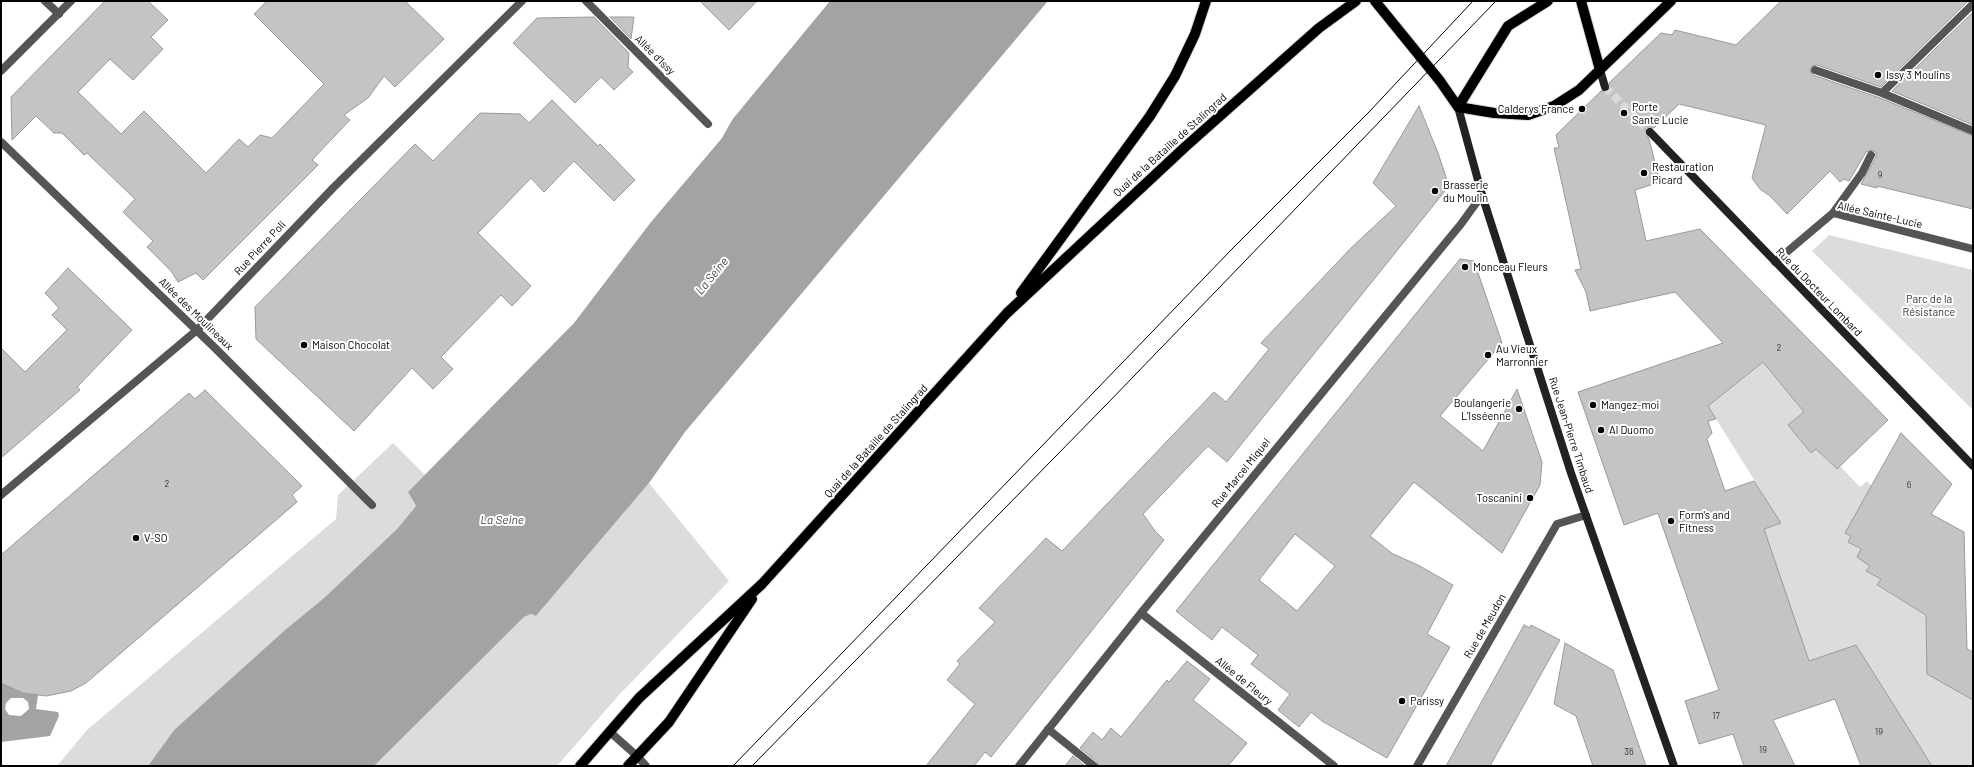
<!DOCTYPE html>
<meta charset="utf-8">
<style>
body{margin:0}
#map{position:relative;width:1974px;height:767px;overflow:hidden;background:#fff;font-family:Barlow,sans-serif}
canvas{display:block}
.frame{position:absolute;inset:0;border:2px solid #000;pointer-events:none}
</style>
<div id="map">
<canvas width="1974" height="767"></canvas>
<div class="frame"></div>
</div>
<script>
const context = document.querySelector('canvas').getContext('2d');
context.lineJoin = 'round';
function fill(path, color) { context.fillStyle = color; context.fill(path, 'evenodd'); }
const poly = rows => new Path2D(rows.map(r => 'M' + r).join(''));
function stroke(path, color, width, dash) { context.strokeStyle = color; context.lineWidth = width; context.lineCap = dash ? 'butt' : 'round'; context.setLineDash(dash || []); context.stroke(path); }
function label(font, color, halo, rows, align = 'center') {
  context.font = font + ' Barlow,sans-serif'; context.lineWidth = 4; context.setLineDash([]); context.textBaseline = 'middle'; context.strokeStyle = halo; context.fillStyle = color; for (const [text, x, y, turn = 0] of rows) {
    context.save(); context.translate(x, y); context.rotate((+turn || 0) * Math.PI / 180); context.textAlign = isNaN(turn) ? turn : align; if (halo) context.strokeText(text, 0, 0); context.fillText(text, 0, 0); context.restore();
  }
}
fill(poly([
 [1829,235,1973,270,1973,410,1812,251],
 [1763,362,1804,412,1788,425,1811,453,1816,449,1836,469,1840,466,1860,487,1867,481,1877,491,1858,510,1845,533,1851,536,1848,542,1861,550,1871,564,1867,570,1881,579,1877,586,1926,615,1927,674,1973,700,1973,766,1932,766,1856,645,1809,661,1763,529,1781,523,1708,406],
 [393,443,425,475,408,492,416,506,397,529,324,598,285,630,174,730,148,766,57,766,87,730,336,519,338,495],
 [649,483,729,581,618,696,557,766,374,766,524,617,531,614,536,616]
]), '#dcdcdc');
fill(poly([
 [830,1,1048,1,685,432,649,483,536,616,531,614,524,617,374,766,148,766,174,730,285,630,324,598,397,529,416,506,408,492,574,323,651,222,722,138,732,120],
 [1,683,23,693,38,695,36,709,58,712,59,716,50,736,1,742],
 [11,698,23,698,28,702,29,709,21,716,9,715,5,709,6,703]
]), '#a3a3a3');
const building = poly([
 [105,1,148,1,168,20,151,37,163,49,133,80,110,59,78,92,121,134,144,111,206,173,239,139,248,147,260,135,272,138,324,84,254,14,267,1,405,1,444,39,395,87,384,76,368,98,344,115,350,120,312,160,318,165,203,280,196,273,178,282,171,271,147,247,153,241,123,212,135,199,87,153,84,155,62,133,54,133,36,116,12,140,11,97,105,1],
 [700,1,757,1,729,30,700,1],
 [1781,1,1968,1,1881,87,1817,65,1812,66,1810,71,1813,75,1880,98,1973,136,1973,209,1877,186,1877,188,1861,184,1876,157,1876,152,1871,150,1866,152,1849,181,1844,179,1840,182,1830,171,1787,214,1770,196,1760,189,1752,178,1766,125,1679,104,1654,128,1648,127,1645,131,1649,139,1660,182,1635,190,1646,241,1700,229,1888,420,1837,469,1816,449,1811,453,1788,425,1804,412,1763,362,1708,406,1716,419,1708,421,1712,433,1707,439,1725,491,1754,481,1781,523,1764,529,1809,661,1856,645,1932,766,1861,766,1835,699,1773,720,1795,766,1744,766,1733,734,1699,744,1685,701,1719,690,1658,513,1624,525,1578,392,1723,343,1675,292,1590,311,1586,292,1575,270,1581,269,1554,148,1559,148,1556,135,1601,91,1604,92,1609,91,1610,88,1609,83,1661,33,1672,35,1675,30,1736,45,1781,1],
 [1973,12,1973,125,1892,91,1973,12],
 [594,17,629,53,628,67,633,72,614,90,601,77,575,103,513,43,537,18,594,17],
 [610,17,634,17,631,39,610,17],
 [552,100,598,146,600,144,635,180,614,201,574,161,544,192,531,178,478,233,531,286,512,306,501,295,441,357,453,369,433,389,412,368,354,431,256,339,255,307,415,144,433,161,480,113,520,114,529,123,552,100],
 [1419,106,1438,153,1449,186,1227,462,1208,446,1143,514,1155,531,1164,540,991,757,985,752,974,766,926,766,975,704,947,680,960,664,957,661,995,622,979,608,1046,538,1062,551,1214,392,1226,402,1269,349,1261,343,1351,248,1396,206,1373,183,1419,106],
 [1460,259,1474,261,1502,343,1440,416,1483,451,1517,389,1542,462,1540,485,1502,553,1414,482,1370,536,1393,554,1418,565,1453,585,1427,634,1450,647,1387,758,1322,721,1311,712,1299,727,1278,710,1290,694,1251,664,1258,655,1222,627,1212,640,1176,611,1460,259],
 [1295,534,1335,566,1297,611,1259,580,1295,534],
 [68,268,132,330,77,387,80,390,1,458,1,348,25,372,67,330,52,315,59,308,45,293,68,268],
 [205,390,302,486,292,495,297,502,86,683,71,691,46,696,23,693,1,683,1,555,189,393,195,399,205,390],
 [1901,433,1952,484,1931,514,1964,532,1967,649,1973,652,1973,700,1927,674,1926,615,1877,585,1881,579,1866,571,1870,566,1857,557,1861,549,1848,542,1851,536,1845,533,1901,433],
 [1524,625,1530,628,1531,625,1560,640,1490,766,1446,766,1524,625],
 [1565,643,1613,670,1646,766,1593,766,1576,716,1554,704,1565,643],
 [1187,661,1210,679,1193,700,1247,743,1228,766,1099,766,1097,762,1080,748,1093,732,1102,740,1111,728,1121,737,1167,680,1169,682,1187,661],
 [1073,756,1085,766,1065,766,1073,756]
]);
fill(building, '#c4c4c4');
stroke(building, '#999', 1);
stroke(poly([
 [1605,87,1650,132]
]), '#d9d9d9', 8, [8, 4]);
const primary = poly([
 [1375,1,1440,81,1458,107,1494,113,1528,115,1554,106,1579,90,1671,1],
 [1581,1,1600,70],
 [1458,107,1508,26,1548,1],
 [1021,293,1150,116,1175,76,1195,34,1206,1],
 [580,766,639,698,762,584,1007,313,1185,147,1319,28,1356,1],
 [628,766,669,722,752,599]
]);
stroke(primary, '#dbdbdb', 12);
stroke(poly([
 [45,1,59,14],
 [586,1,708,124],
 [1973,4,1882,93,1973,131],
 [1815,70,1882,93],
 [1,71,71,1],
 [1,142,215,348,372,505],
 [1833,213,1862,173,1871,155],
 [1775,262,1833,213,1973,249],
 [1,495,197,330,333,188,522,1],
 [1141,613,1334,766],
 [1048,729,1094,766],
 [610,732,637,756,646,766],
 [1019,766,1141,613,1461,224,1482,195],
 [1417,766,1557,524,1586,515]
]), '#555', 8);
stroke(poly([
 [1600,70,1605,87],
 [1458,107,1482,195,1571,473,1674,766],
 [1650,132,1973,466]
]), '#222', 8);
stroke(primary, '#000', 10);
stroke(poly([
 [733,766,1233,248,1369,112,1473,1],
 [752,766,1105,406,1496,1]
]), '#000', 1);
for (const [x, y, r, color] of [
 [1878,75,4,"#000"],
 [1582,109,4,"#000"],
 [1624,113,4,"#000"],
 [1644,173,4,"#000"],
 [1435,191,4,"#000"],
 [1465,267,4,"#000"],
 [304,345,4,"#000"],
 [1488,355,4,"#000"],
 [1593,405,4,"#000"],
 [1519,409,4,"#000"],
 [1601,430,4,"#000"],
 [1530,498,4,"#000"],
 [1671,521,4,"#000"],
 [136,538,4,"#000"],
 [1402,701,4,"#000"]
]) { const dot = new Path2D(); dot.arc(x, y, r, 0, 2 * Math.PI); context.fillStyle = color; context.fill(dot); stroke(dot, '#fff', 1.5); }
label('9px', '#313131', null, [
 ["9",1880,175],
 ["2",1779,348],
 ["2",167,484],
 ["6",1909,485],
 ["17",1716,716],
 ["19",1879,732],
 ["19",1763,750],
 ["36",1629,752]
]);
label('11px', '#000', '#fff', [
 ["Allée d'Issy",655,55,45],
 ["Quai de la Bataille de Stalingrad",1170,145,-42],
 ["Allée Sainte-Lucie",1880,215,13],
 ["Rue Pierre Poli",260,248,-47],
 ["Rue du Docteur Lombard",1819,292,46],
 ["Allée des Moulineaux",196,314,44],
 ["Rue Jean-Pierre Timbaud",1571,435,72],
 ["Quai de la Bataille de Stalingrad",876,441,-48],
 ["Rue Marcel Miquel",1241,473,-51],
 ["Rue de Meudon",1485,626,-60],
 ["Allée de Fleury",1244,681,39]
]);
label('11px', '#000', '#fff', [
 ["Issy 3 Moulins",1886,75],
 ["Porte",1632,107],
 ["Sante Lucie",1632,120],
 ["Calderys France",1574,109,"right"],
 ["Restauration",1652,167],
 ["Picard",1652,180],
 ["Brasserie",1443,185],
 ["du Moulin",1443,198],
 ["Monceau Fleurs",1473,267],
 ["Maison Chocolat",312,345],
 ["Au Vieux",1496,349],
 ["Marronnier",1496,362],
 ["Boulangerie",1511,403,"right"],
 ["L'Isséenne",1511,416,"right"],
 ["Mangez-moi",1601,405],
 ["Al Duomo",1609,430],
 ["Toscanini",1522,498,"right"],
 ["Form's and",1679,515],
 ["Fitness",1679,528],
 ["V-SO",144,538],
 ["Parissy",1410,701]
], 'left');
label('11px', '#333', '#fff', [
 ["Parc de la",1929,299],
 ["Résistance",1929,312]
]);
label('italic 12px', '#444', '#fff', [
 ["La Seine",712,276,-51],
 ["La Seine",502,520]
]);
</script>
